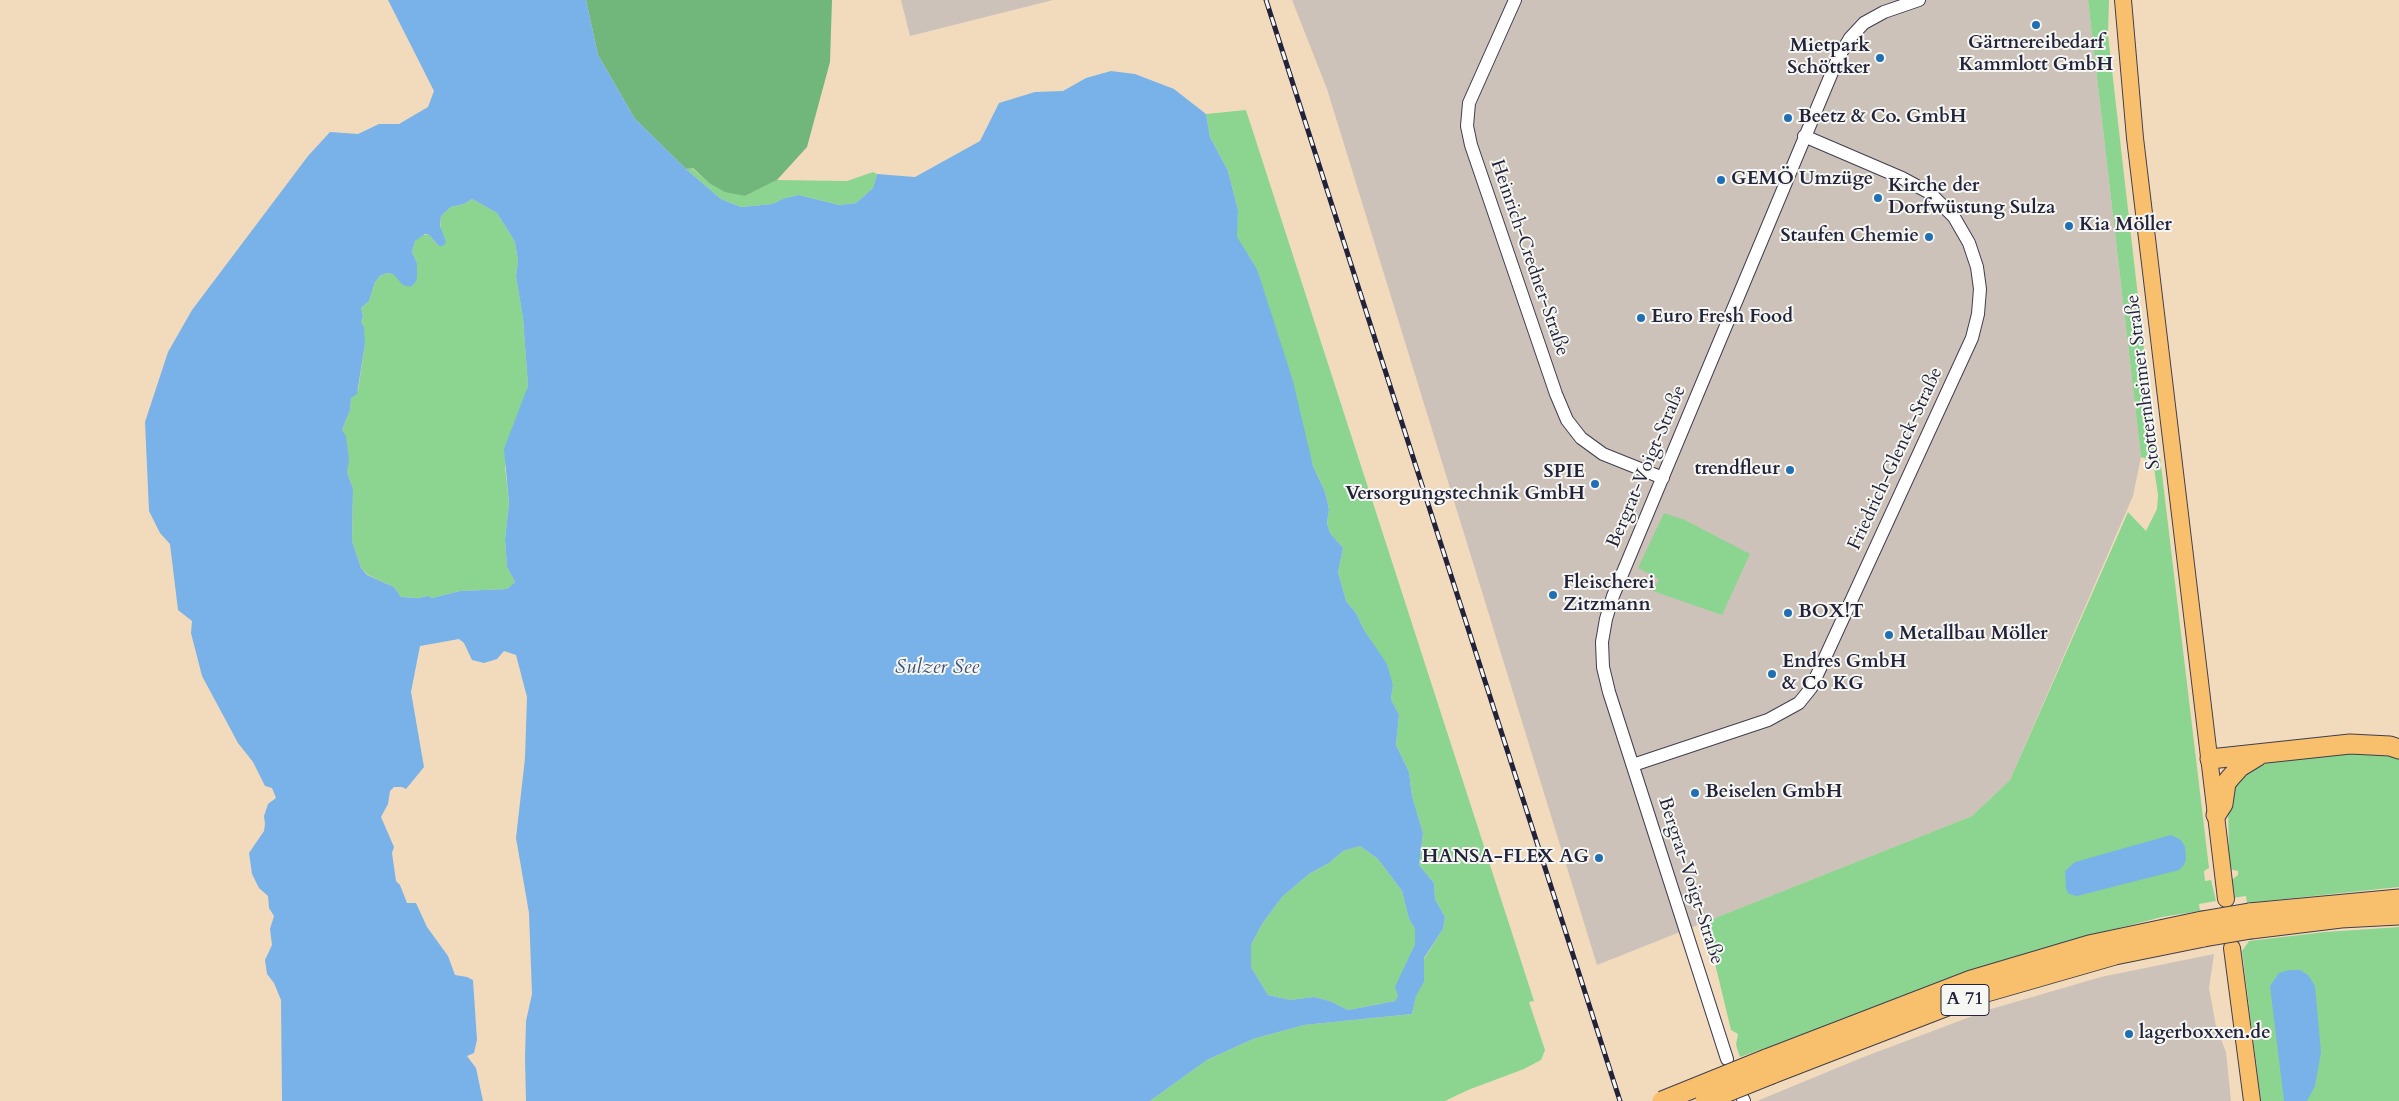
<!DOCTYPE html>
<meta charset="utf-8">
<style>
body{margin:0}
canvas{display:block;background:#f2dbbd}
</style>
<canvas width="2399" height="1101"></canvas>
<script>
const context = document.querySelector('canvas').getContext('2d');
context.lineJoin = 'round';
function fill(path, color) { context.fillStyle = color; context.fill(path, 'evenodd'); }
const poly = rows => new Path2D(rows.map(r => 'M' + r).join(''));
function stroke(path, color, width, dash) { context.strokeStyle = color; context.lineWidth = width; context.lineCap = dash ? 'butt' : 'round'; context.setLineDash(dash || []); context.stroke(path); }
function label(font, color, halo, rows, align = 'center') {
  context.font = font + ' Cardo,serif'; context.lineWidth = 4; context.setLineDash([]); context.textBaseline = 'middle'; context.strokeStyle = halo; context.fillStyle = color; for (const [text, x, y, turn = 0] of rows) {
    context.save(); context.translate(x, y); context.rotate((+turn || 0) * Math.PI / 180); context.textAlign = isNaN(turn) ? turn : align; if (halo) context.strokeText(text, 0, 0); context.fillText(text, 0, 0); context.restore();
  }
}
fill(poly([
 [901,0,1053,0,910,36],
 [1292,0,2088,0,2141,457,2133,496,2010,780,1972,816,1597,965,1327,89],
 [2214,954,2209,988,2216,1026,2226,1052,2231,1101,1757,1101,1861,1058,1991,1009,2101,977]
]), '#ccc2b9');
fill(poly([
 [2088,0,2109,0,2108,35,2157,462,2160,457,2209,868,2204,871,2205,881,2211,880,2216,901,2199,904,2200,911,2162,917,2065,942,1966,972,1763,1051,1762,1049,1740,1057,1736,1045,1738,1034,1731,1030,1705,922,1972,816,2010,780,2128,512,2146,531,2157,509,2158,495,2153,461,2141,457],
 [1246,110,1534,1001,1529,1002,1545,1050,1541,1060,1524,1069,1468,1090,1445,1101,1150,1101,1207,1060,1253,1039,1304,1025,1412,1014,1416,995,1424,982,1424,959,1443,929,1445,917,1435,899,1434,883,1419,865,1423,833,1412,796,1409,772,1396,745,1399,715,1391,699,1393,685,1386,664,1364,630,1356,613,1346,601,1338,572,1343,548,1330,533,1327,523,1329,509,1325,492,1313,466,1257,269,1236,237,1238,210,1228,171,1210,137,1206,114],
 [692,168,709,183,745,196,777,180,847,181,873,172,877,174,873,188,856,203,839,205,799,195,785,198,772,204,741,207,721,199,686,169],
 [472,199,497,213,515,242,518,261,516,277,523,318,528,386,505,467,509,503,505,539,507,567,515,582,507,589,460,591,432,598,428,596,418,598,401,597,394,587,368,575,361,568,352,541,353,489,347,472,342,430,350,410,351,397,358,390,365,344,361,323,363,316,361,308,369,301,375,282,380,276,387,273,417,278,417,263,412,252,415,241,421,235,429,235,439,246,441,216,451,207,464,204],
 [1664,513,1685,520,1750,554,1722,615,1653,591,1659,579,1638,568],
 [2332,751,2399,755,2399,887,2247,903,2246,896,2232,898,2230,881,2238,875,2238,871,2229,869,2228,798,2230,789,2252,766],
 [1360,846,1378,859,1402,891,1409,919,1415,929,1415,944,1396,987,1398,996,1395,1001,1348,1010,1330,1001,1314,997,1290,1000,1268,995,1251,967,1251,945,1262,924,1282,897,1309,874,1329,863,1343,851],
 [2399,927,2399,1101,2261,1101,2242,951,2249,941,2325,932]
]), '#8cd591');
fill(poly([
 [586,0,832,0,830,62,807,147,777,180,745,196,725,192,709,183,693,168,686,169,635,119,598,55]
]), '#71b67b');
fill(poly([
 [388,0,586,0,598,55,635,119,686,169,721,199,741,207,772,204,785,198,799,195,839,205,856,203,873,188,877,174,915,177,980,141,999,103,1035,92,1063,91,1086,78,1111,71,1135,74,1174,89,1206,114,1210,137,1228,171,1238,210,1237,237,1257,269,1293,381,1313,466,1325,492,1329,509,1327,523,1330,533,1343,548,1338,572,1346,601,1356,613,1364,630,1387,664,1393,685,1391,699,1399,715,1396,745,1409,772,1412,796,1423,833,1419,865,1434,883,1435,899,1445,917,1443,929,1424,958,1424,982,1416,996,1412,1014,1304,1025,1253,1039,1207,1060,1150,1101,526,1101,525,1058,526,1021,532,994,529,913,516,838,525,758,527,697,516,655,504,651,497,659,484,663,472,660,464,643,459,639,420,646,411,692,424,767,406,789,402,787,394,787,390,791,388,804,381,817,394,847,392,853,396,881,400,885,407,903,416,903,427,927,448,956,455,975,467,977,473,980,477,1040,474,1053,467,1056,476,1068,483,1101,282,1101,281,1000,274,983,267,974,265,960,272,945,270,929,274,916,269,908,268,896,259,888,252,874,249,853,264,831,265,824,264,816,268,804,276,798,272,788,265,786,253,762,238,743,202,676,191,633,192,621,178,610,170,544,160,533,149,511,145,422,168,352,192,310,308,156,330,132,358,134,379,124,399,124,428,107,434,91],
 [472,199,497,213,515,242,518,261,516,277,523,318,528,386,504,449,509,503,505,539,507,567,515,582,507,589,460,591,432,598,428,596,418,598,401,597,394,587,367,575,361,568,352,541,353,489,347,472,349,460,346,436,342,430,350,410,351,398,357,394,365,344,364,327,361,323,363,316,361,308,369,301,375,282,380,276,387,273,393,274,403,285,410,287,415,283,417,278,417,263,412,252,415,241,425,234,429,235,439,246,443,246,446,242,440,226,441,216,451,207,464,204],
 [1360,846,1378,859,1402,891,1409,919,1415,929,1415,944,1395,987,1398,996,1395,1001,1348,1010,1330,1001,1314,997,1290,1000,1268,995,1251,967,1251,945,1262,924,1282,897,1309,874,1329,863,1343,851],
 [2171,835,2181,840,2185,847,2186,859,2184,865,2179,870,2077,896,2069,894,2066,889,2065,871,2075,862],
 [2289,970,2300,970,2308,975,2315,986,2321,1052,2315,1086,2307,1101,2284,1101,2270,986,2279,973]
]), '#78b2e9');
const minor = poly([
 [1515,0,1469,103,1467,126,1471,145,1556,394,1567,420,1581,438,1603,454,1663,478],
 [1633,765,1768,720,1799,703,1811,688,1972,338,1978,314,1980,289,1977,267,1969,243,1954,217,1930,193,1902,178,1804,136],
 [1727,1059,1609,692,1603,667,1602,642,1606,619,1613,596,1838,58,1850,38,1864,23,1884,12,1919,0],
 [1743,1099,1744,1101]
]);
const major = poly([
 [2123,0,2135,138,2226,899],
 [2232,948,2252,1101]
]);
const highway = poly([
 [2210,759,2350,744,2390,746,2399,749],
 [2216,815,2223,804,2226,783,2231,777,2240,767,2258,756],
 [2249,913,2399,899],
 [2251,929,2341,918,2399,915],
 [1766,1059,1971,980,2089,945,2202,921],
 [1772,1074,1976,995,2115,955,2204,937]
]);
stroke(minor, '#413e4e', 14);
stroke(major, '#413e4e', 18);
stroke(highway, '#413e4e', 21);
stroke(minor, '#fff', 12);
stroke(major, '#f8bf6c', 16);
stroke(highway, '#f8bf6c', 19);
const rail = poly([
 [1266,0,1620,1101]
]);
stroke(rail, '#22223b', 5);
stroke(rail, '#f6f6f2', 3, [9]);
const highwayBridge = poly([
 [2202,921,2249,913],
 [2204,937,2251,929],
 [1662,1101,1766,1059],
 [1705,1101,1772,1074]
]);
stroke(highwayBridge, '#413e4e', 21, []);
stroke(highwayBridge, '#f8bf6c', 19);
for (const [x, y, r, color] of [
 [2036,25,5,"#1f6fb2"],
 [1880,58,5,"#1f6fb2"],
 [1788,118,5,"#1f6fb2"],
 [1721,180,5,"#1f6fb2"],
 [1878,198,5,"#1f6fb2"],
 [2069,226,5,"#1f6fb2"],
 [1929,237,5,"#1f6fb2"],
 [1641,318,5,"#1f6fb2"],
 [1790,470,5,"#1f6fb2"],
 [1595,484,5,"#1f6fb2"],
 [1553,595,5,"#1f6fb2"],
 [1788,613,5,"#1f6fb2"],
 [1889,635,5,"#1f6fb2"],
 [1772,674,5,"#1f6fb2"],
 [1695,793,5,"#1f6fb2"],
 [1599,858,5,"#1f6fb2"],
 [2129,1034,5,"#1f6fb2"]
]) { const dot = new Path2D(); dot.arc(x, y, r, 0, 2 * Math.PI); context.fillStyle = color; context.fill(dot); stroke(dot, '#f6f6f2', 2); }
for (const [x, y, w] of [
 [1965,1000,48]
]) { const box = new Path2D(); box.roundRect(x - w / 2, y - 15.5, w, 31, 4); context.fillStyle = '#f6f6f2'; context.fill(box); stroke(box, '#22223b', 1); }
label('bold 18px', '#22223b', null, [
 ["A 71",1965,1000]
]);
label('bold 19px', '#22223b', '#f6f6f2', [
 ["Gärtnereibedarf",2036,44,"center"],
 ["Kammlott GmbH",2036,66,"center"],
 ["Mietpark",1870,47,"right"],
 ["Schöttker",1870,69,"right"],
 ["Beetz & Co. GmbH",1798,118],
 ["GEMÖ Umzüge",1731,180],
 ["Kirche der",1888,187],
 ["Dorfwüstung Sulza",1888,209],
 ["Kia Möller",2079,226],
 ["Staufen Chemie",1919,237,"right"],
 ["Euro Fresh Food",1651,318],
 ["trendfleur",1780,470,"right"],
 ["SPIE",1585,473,"right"],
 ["Versorgungstechnik GmbH",1585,495,"right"],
 ["Fleischerei",1563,584],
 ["Zitzmann",1563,606],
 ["BOX!T",1798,613],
 ["Metallbau Möller",1899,635],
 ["Endres GmbH",1782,663],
 ["& Co KG",1782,685],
 ["Beiselen GmbH",1705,793],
 ["HANSA-FLEX AG",1589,858,"right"],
 ["lagerboxxen.de",2139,1034]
], 'left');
label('19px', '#22223b', '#f6f6f2', [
 ["Heinrich-Credner-Straße",1529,258,71],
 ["Stotternheimer Straße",2144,382,-97],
 ["Friedrich-Glenck-Straße",1896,459,-65],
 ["Bergrat-Voigt-Straße",1647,467,-67],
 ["Bergrat-Voigt-Straße",1690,881,72]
]);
label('italic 20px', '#405478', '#f6f6f2', [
 ["Sulzer See",937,668]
]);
</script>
